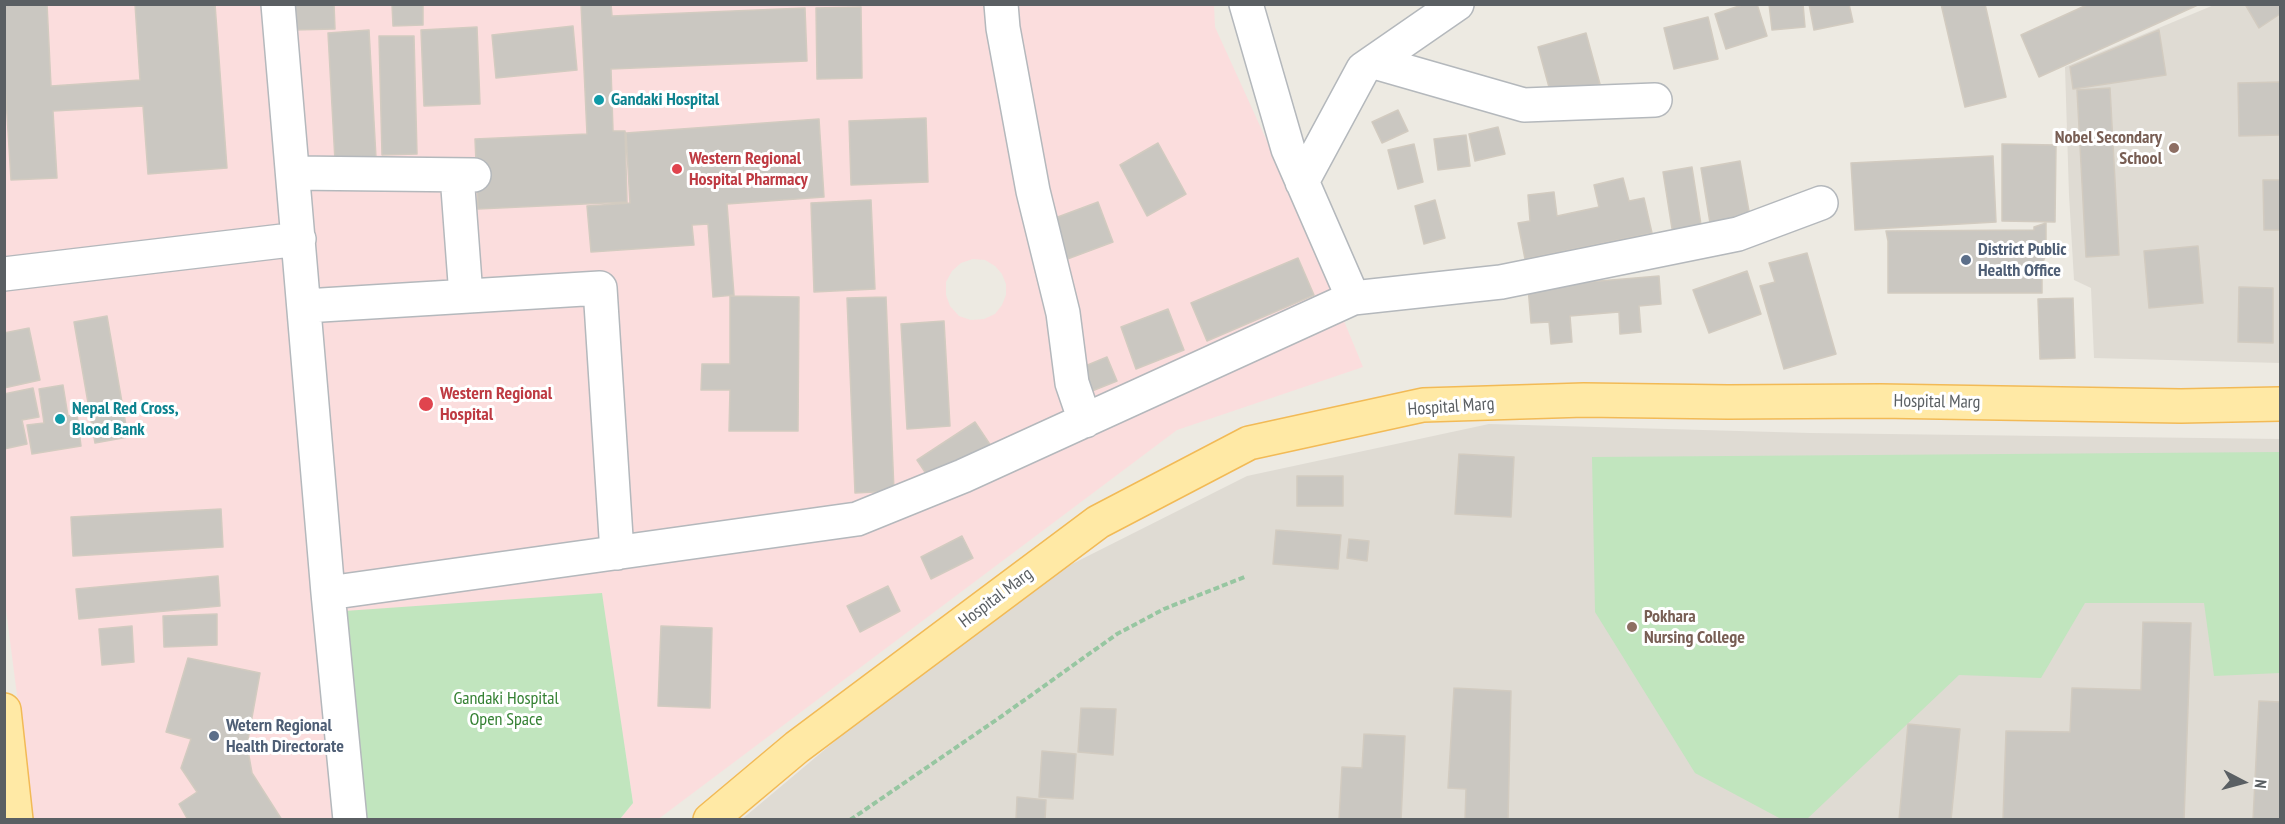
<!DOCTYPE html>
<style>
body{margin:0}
#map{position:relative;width:2285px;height:824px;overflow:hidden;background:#edeae2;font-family:"PT Sans Narrow",sans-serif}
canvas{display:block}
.frame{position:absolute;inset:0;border:6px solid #5a5f63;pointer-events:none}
.north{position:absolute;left:2213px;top:752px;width:60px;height:60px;-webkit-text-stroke:4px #fff;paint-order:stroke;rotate:96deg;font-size:16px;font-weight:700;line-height:24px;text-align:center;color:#5a5f63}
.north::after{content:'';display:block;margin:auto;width:21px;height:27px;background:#5a5f63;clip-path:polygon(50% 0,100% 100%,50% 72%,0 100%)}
</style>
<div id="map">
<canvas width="2285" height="824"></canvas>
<div class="frame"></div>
<div class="north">N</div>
</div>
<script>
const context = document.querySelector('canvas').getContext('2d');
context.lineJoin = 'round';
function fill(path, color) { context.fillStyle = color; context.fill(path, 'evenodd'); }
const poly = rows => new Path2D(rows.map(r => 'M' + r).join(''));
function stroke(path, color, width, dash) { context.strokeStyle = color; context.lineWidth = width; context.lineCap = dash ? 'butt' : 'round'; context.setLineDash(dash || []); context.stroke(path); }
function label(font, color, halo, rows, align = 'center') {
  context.font = font + ' "PT Sans Narrow",sans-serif'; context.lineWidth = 6; context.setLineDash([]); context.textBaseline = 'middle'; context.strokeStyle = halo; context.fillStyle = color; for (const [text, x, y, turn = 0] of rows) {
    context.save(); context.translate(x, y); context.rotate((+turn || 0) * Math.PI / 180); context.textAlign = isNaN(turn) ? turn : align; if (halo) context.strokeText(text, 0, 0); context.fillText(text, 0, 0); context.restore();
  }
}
fill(poly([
 [2214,5,2280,5,2280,363,2094,358,2091,288,2074,280,2069,195,2065,67],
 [1489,424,1810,433,2280,439,2280,819,741,820,898,688,1068,566,1247,476]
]), '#dfdbd3');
fill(poly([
 [5,4,292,5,294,30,335,29,334,5,392,5,393,26,423,25,423,5,581,5,587,134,475,139,479,209,627,202,625,131,613,131,611,69,807,61,612,16,611,5,1214,5,1215,27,1296,205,1363,367,1177,430,657,820,620,819,633,803,625,749,342,819,282,819,252,773,247,745,260,673,188,658,166,732,191,739,181,768,197,792,179,804,188,819,33,819,5,602,4,449,27,444,22,420,39,416,33,388,5,394,4,388,40,380,29,328,5,333],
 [860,7,817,78,816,8],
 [573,27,577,70,496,78,492,35],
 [369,30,376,158,335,160,328,33],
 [380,36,414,36,417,153],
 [926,118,928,182,851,185,849,121],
 [819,120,824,197,727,204,733,295,714,297,708,224,692,225,693,245,591,252,588,206,630,203,626,133],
 [1158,143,1186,194,1147,215,1120,165],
 [871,200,875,289,814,291,811,203],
 [1097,202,1113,242,1062,261,1047,221],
 [1298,258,1313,295,1207,340,1192,304],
 [973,259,985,260,995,266,1002,274,1006,284,1006,295,1002,305,995,314,984,319,971,320,959,316,950,306,946,295,946,282,952,271,961,263],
 [730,297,799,297,798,431,730,431,730,390,701,389,702,365,730,364],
 [886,297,894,491,855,493,847,299],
 [1168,309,1183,351,1137,368,1121,327],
 [107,316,128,436,128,437,74,322],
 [1107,357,1117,381,1082,394],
 [63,385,68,416,77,415,81,446,32,453,27,425,44,423,39,389],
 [220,509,222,548,73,555,71,517],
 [217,576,220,606,79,619,76,589],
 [217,614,217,645,164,647,163,616],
 [131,627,134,662,102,665,99,629],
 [661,627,712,628,709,708,659,706]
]), '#fbdddd');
fill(poly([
 [2280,452,2280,673,2214,676,2204,603,2085,603,2041,678,1959,675,1807,819,1781,819,1695,773,1595,612,1592,457],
 [602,593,633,803,620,819,342,819,330,612]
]), '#c1e5be');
const building = poly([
 [4,4,47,4,51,86,140,80,135,4,215,4,227,168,148,174,143,106,53,111,57,178,11,180,4,66,4,4],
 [292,4,334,4,335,29,293,30,292,4],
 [392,4,423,4,423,25,393,26,392,4],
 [581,4,611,4,612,16,805,8,807,61,611,69,613,131,625,131,627,202,478,209,475,139,587,134,581,4],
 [1745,4,1757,4,1767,36,1726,49,1715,14,1745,4],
 [1769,4,1803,4,1805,27,1772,30,1769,4],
 [1809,4,1849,4,1853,22,1814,30,1809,4],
 [1941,4,1985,4,2006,97,1965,107,1941,4],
 [2089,4,2200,4,2039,77,2021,35,2089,4],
 [2245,4,2280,4,2280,14,2259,28,2245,4],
 [861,7,862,78,817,79,816,8,861,7],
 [1708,17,1718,59,1674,69,1664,28,1708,17],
 [573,26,577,70,496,78,492,35,573,26],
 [477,27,480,104,424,106,421,30,477,27],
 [369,30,376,158,335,161,328,33,369,30],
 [2159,30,2166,75,2073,89,2070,67,2159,30],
 [1586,33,1600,84,1552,98,1538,47,1586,33],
 [379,36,414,36,417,154,382,155,379,36],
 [2280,82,2280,135,2239,136,2238,83,2280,82],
 [2110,88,2119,255,2086,257,2077,90,2110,88],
 [1398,110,1408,131,1382,143,1372,122,1398,110],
 [926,118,928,182,851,185,849,121,926,118],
 [819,119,824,197,727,204,734,295,713,297,708,224,692,225,694,245,591,252,587,206,630,203,626,133,819,119],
 [1498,127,1505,154,1475,161,1469,134,1498,127],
 [1466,135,1470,166,1438,170,1434,139,1466,135],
 [1158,143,1186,194,1147,216,1120,165,1158,143],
 [1414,144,1423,182,1398,189,1388,150,1414,144],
 [2002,144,2056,145,2055,222,2002,221,2002,144],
 [1993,156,1996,222,1855,230,1851,163,1993,156],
 [1740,161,1750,217,1710,223,1701,168,1740,161],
 [1692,167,1702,231,1673,235,1663,172,1692,167],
 [1623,178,1629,201,1644,198,1652,233,1525,259,1518,223,1530,221,1528,195,1554,192,1557,216,1599,207,1594,185,1623,178],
 [2263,180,2280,180,2280,230,2264,230,2263,180],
 [871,200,875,289,814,292,811,203,871,200],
 [1435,200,1445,238,1424,244,1415,206,1435,200],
 [1098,202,1113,242,1062,261,1047,221,1098,202],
 [2046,223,2046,255,2042,264,2042,293,1888,293,1888,241,1886,231,2034,230,2034,227,2046,223],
 [2198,246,2203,303,2149,308,2144,251,2198,246],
 [1807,253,1836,354,1784,369,1760,286,1775,282,1769,263,1807,253],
 [1298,258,1314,295,1207,341,1191,303,1298,258],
 [1747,271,1761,314,1709,333,1693,290,1747,271],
 [1659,276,1661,304,1639,306,1641,332,1620,334,1619,312,1570,316,1572,342,1551,344,1549,322,1531,323,1528,287,1659,276],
 [2239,287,2273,288,2273,343,2238,342,2239,287],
 [730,296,799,297,798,431,729,431,730,390,701,390,702,364,730,364,730,296],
 [886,297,894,491,855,493,847,298,886,297],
 [2073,298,2075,358,2040,359,2038,299,2073,298],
 [1168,309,1184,350,1136,369,1121,327,1168,309],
 [107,316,128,437,95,443,74,322,107,316],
 [944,321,950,426,907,429,901,324,944,321],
 [29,328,40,380,4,388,4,333,29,328],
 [1107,357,1117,381,1082,395,1073,371,1107,357],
 [63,385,68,416,77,414,81,446,32,454,27,425,44,423,39,389,63,385],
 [33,388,39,417,22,420,27,444,4,449,4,394,33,388],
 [975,422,991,446,933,484,917,460,975,422],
 [1459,454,1514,457,1511,517,1455,514,1459,454],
 [1297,476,1343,476,1343,506,1297,506,1297,476],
 [221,509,223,547,73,556,71,517,221,509],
 [1276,530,1341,535,1338,569,1273,564,1276,530],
 [962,536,973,558,931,579,921,557,962,536],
 [1349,539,1369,541,1367,561,1347,558,1349,539],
 [218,576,220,606,79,619,76,589,218,576],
 [888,586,900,611,860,632,847,606,888,586],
 [217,614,217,645,164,647,163,616,217,614],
 [2143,622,2191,623,2184,820,2003,820,2006,731,2070,732,2072,688,2141,690,2143,622],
 [132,626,134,662,102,665,99,629,132,626],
 [661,626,712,628,710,708,658,706,661,626],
 [188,658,260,673,247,745,252,773,282,820,188,820,179,804,197,792,181,768,191,739,166,732,188,658],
 [1454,688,1511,691,1508,820,1465,820,1466,789,1448,788,1454,688],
 [2259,701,2280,702,2280,820,2253,820,2259,701],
 [1081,708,1116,709,1113,755,1078,752,1081,708],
 [1908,724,1960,729,1951,820,1899,820,1908,724],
 [1364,734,1405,736,1401,820,1339,820,1342,767,1362,768,1364,734],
 [1042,751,1076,754,1073,799,1039,797,1042,751],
 [1017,797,1046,800,1045,820,1016,820,1017,797]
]);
fill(building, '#cac7c1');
stroke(building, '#d2cbc0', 1.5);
const minor = poly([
 [278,4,328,593,350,820],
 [1001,4,1003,28,1033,191,1063,313,1072,383,1085,421],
 [1246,4,1288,149,1353,298],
 [1374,62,1524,105,1655,100],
 [293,173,474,175],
 [457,175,466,296],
 [1302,182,1363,69,1457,4],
 [4,274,299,239],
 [305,306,600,288,617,553],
 [328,593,857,519,963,476,1353,298,1501,282,1738,234,1821,203]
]);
const major = poly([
 [4,710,16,820],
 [710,820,797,747,1098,522,1249,443,1423,405,1584,400,1728,402,1880,401,2181,406,2280,404]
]);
stroke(minor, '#b4b8bc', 36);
stroke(major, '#f2ba56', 36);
stroke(poly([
 [850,820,1002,716,1117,634,1164,609,1247,576]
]), '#97c6a1', 4, [6, 3]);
stroke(minor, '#fff', 33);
stroke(major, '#ffe9a5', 33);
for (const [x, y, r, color] of [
 [599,100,6,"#0f9aa8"],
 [2174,148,6,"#8d6e63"],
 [677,169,6,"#e0444e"],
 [1966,260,6,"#5c6f8a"],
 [426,404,8,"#e0444e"],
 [60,419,6,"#0f9aa8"],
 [1632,627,6,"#8d6e63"],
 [214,736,6,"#5c6f8a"]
]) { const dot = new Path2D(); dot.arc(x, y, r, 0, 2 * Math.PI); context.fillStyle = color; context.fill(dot); stroke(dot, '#fff', 2); }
label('bold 18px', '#0d838f', '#fff', [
 ["Gandaki Hospital",611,100],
 ["Nepal Red Cross,",72,409],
 ["Blood Bank",72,430]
], 'left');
label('bold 18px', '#785e54', '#fff', [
 ["Nobel Secondary",2162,138],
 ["School",2162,159],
 ["Pokhara",1644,617,"left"],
 ["Nursing College",1644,638,"left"]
], 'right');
label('bold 18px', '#be3a42', '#fff', [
 ["Western Regional",689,159],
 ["Hospital Pharmacy",689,180],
 ["Western Regional",440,394],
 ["Hospital",440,415]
], 'left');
label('bold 18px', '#4e5e75', '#fff', [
 ["District Public",1978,250],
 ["Health Office",1978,271],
 ["Wetern Regional",226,726],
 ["Health Directorate",226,747]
], 'left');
label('18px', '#5a5f63', '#fff', [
 ["Hospital Marg",1937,402,1],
 ["Hospital Marg",1451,407,-4],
 ["Hospital Marg",996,598,-37]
]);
label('18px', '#358133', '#fff', [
 ["Gandaki Hospital",506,699],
 ["Open Space",506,720]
]);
</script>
